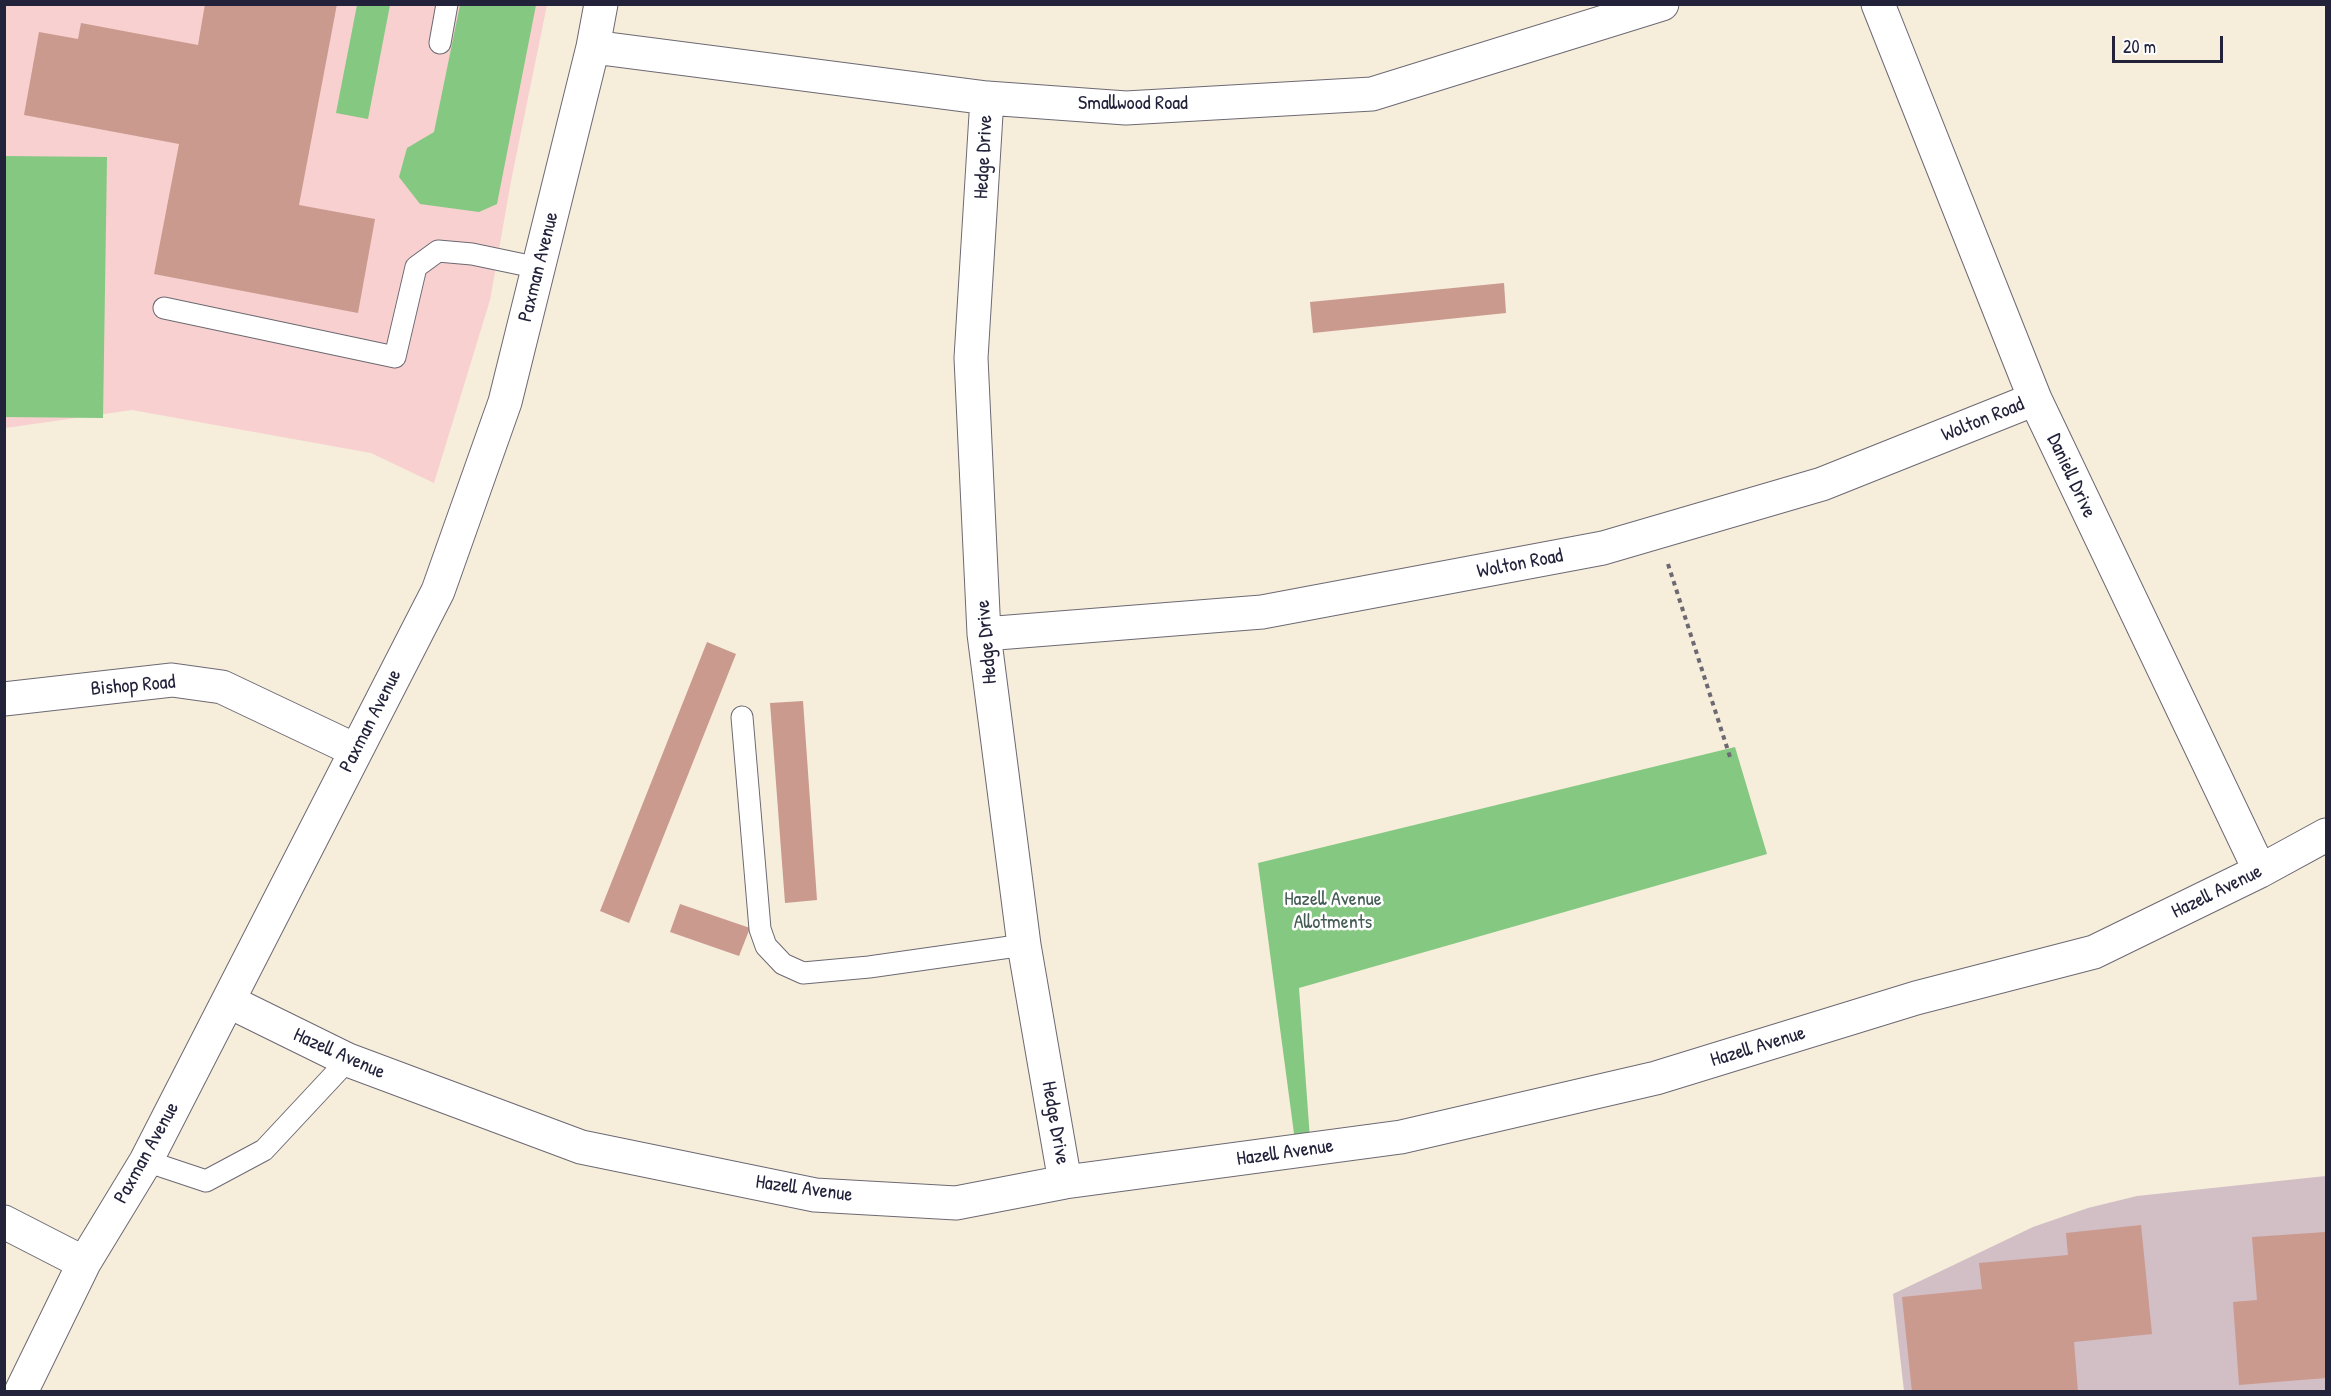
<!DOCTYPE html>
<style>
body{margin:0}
#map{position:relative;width:2331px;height:1396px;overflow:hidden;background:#f6eddb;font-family:"Patrick Hand",sans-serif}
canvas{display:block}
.frame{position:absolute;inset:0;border:6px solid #22223b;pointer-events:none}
.scale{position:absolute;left:2112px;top:36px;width:111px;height:27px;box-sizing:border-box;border:3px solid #22223b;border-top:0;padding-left:8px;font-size:18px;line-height:21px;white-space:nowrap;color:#22223b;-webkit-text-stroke:4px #fff;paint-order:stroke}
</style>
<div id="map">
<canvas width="2331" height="1396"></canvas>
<div class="frame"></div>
<div class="scale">20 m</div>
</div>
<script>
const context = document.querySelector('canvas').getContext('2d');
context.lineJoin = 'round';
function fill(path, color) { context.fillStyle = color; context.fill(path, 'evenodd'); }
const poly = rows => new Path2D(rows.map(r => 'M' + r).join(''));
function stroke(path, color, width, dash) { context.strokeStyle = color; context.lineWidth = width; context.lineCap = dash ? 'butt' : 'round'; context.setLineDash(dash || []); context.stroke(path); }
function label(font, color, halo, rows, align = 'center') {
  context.font = font + ' "Patrick Hand",sans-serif'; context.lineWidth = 5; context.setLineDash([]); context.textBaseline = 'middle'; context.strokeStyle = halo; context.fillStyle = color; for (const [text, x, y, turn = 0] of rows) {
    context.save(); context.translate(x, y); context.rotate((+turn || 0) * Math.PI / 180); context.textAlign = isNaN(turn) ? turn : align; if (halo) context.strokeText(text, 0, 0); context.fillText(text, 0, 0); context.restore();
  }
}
fill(poly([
 [4,5,547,5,511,181,490,300,434,483,371,453,132,410,5,428]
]), '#f7d0cf');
fill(poly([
 [2326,1176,2326,1391,1904,1391,1893,1294,2033,1227,2088,1208,2137,1196]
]), '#d2bec5');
fill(poly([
 [357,5,390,5,368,119,336,113],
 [460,5,536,5,497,204,479,212,420,204,399,177,407,148,434,132],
 [5,156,107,157,103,418,5,417],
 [1735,747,1767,854,1299,988,1310,1139,1295,1141,1258,863]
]), '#84c881');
fill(poly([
 [205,4,337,4,299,205,375,219,358,313,154,274,179,144,24,115,39,32,78,39,81,23,198,45],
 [1504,283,1506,313,1313,333,1310,302],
 [707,642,736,654,629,923,600,911],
 [803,701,817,900,785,903,770,703],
 [680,904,750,928,739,956,670,932],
 [2141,1225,2152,1334,2074,1342,2078,1392,1912,1392,1902,1297,1982,1289,1979,1263,2068,1255,2066,1233],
 [2326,1232,2326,1378,2239,1385,2233,1302,2257,1300,2252,1237]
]), '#ca9a8e');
const service = poly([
 [440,43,447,4],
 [164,308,395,357,416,267,438,251,472,254,539,268],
 [742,717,760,929,766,946,783,964,803,973,869,967,1024,945],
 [146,1161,206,1181,264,1150,348,1060]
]);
const minor = poly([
 [1878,4,2035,399,2260,871],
 [593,47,987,98,1126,108,1372,94,1662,4],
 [987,98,971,358,984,634,1024,945,1065,1182],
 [984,634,1262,612,1603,548,1822,484,2035,399],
 [4,699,172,680,222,687,355,750],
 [228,1001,348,1060,581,1147,815,1195,956,1203,1065,1182,1401,1137,1656,1078,1916,998,2094,952,2260,871,2326,835],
 [4,1222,84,1263],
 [21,1392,84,1263,146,1161,438,591,505,402,593,47,601,4]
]);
stroke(service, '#6c6973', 23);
stroke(minor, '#6c6973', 35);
stroke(poly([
 [1668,564,1731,760]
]), '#6c6973', 4, [4.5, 4.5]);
stroke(service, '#fff', 21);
stroke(minor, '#fff', 33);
label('20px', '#22223b', '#fff', [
 ["Smallwood Road",1133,104],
 ["Hedge Drive",984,157,-87],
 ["Paxman Avenue",539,267,-76],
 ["Wolton Road",1983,420,-22],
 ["Daniell Drive",2071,476,65],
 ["Wolton Road",1520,564,-11],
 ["Hedge Drive",987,642,-95],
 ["Bishop Road",133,686,-5],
 ["Paxman Avenue",371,721,-63],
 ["Hazell Avenue",2217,892,-26],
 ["Hazell Avenue",1758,1047,-17],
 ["Hazell Avenue",339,1054,24],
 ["Hedge Drive",1055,1123,80],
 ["Paxman Avenue",147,1153,-61],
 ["Hazell Avenue",1285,1153,-8],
 ["Hazell Avenue",804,1189,8]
]);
label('20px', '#445c54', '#fff', [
 ["Hazell Avenue",1333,900],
 ["Allotments",1333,923]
]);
</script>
